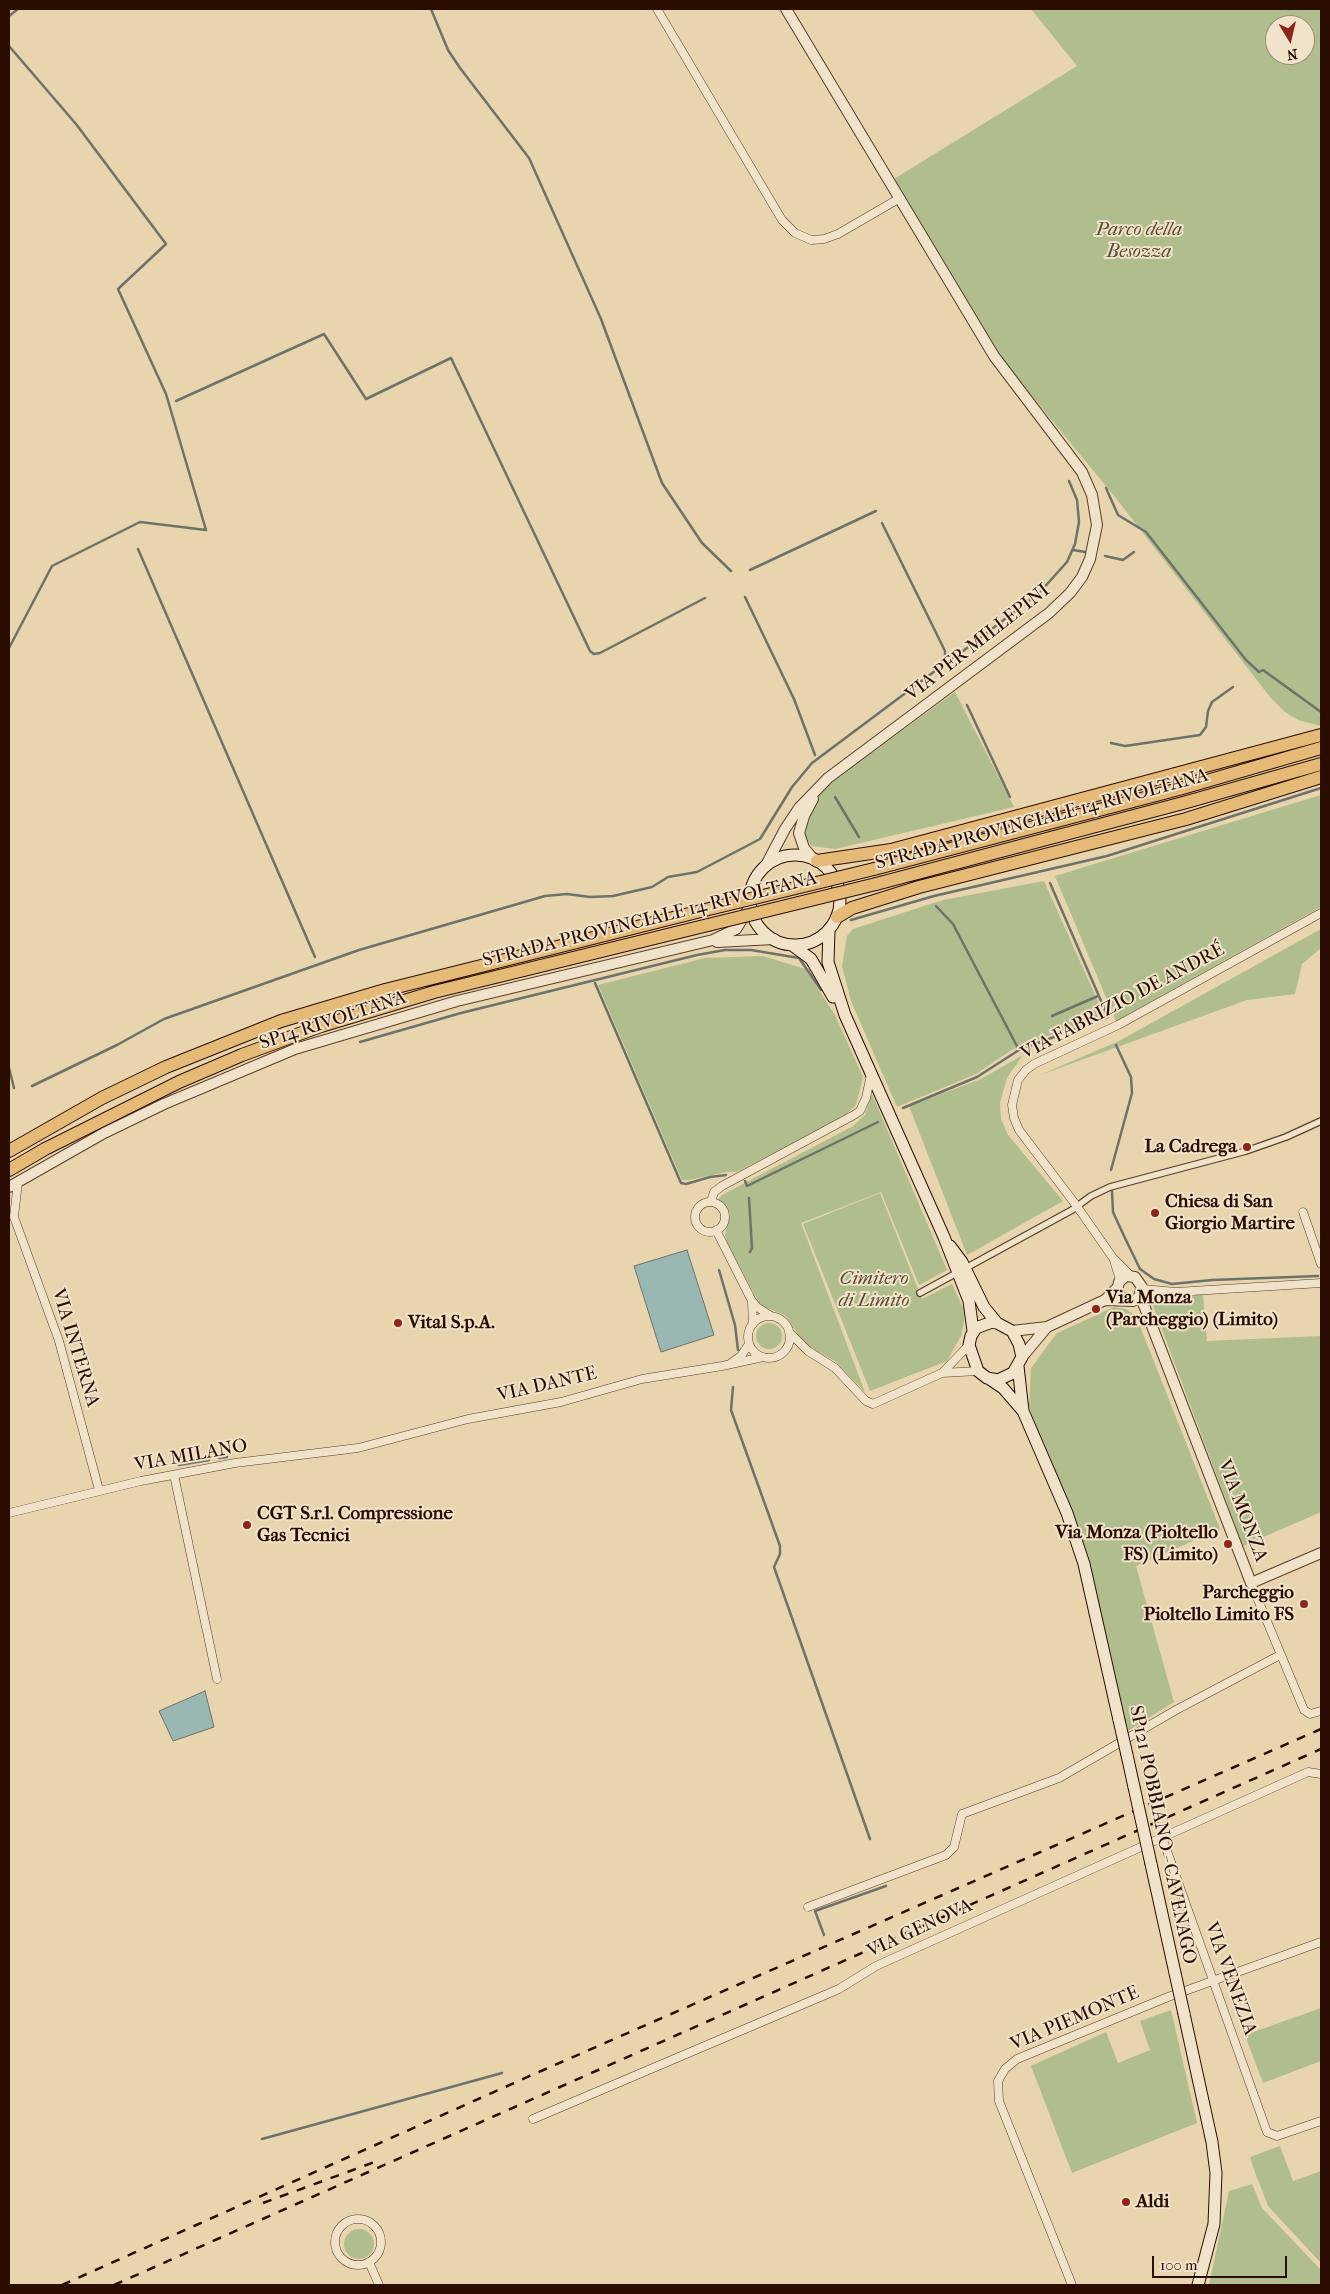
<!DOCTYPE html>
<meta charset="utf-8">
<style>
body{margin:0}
#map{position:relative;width:1330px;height:2294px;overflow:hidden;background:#e8d4ad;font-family:"IM FELL French Canon",serif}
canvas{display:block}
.frame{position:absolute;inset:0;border:10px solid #2a0d00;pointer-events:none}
.north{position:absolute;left:1265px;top:15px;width:50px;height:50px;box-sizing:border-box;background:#f0e3ca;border:1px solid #a18d79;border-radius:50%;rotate:171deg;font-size:14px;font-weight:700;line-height:20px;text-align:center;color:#2a0d00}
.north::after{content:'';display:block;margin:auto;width:18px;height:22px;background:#8f2418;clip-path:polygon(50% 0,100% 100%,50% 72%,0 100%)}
.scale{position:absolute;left:1152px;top:2256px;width:135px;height:22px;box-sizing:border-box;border:2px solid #2a0d00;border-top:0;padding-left:6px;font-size:15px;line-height:18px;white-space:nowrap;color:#2a0d00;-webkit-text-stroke:4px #f0e3ca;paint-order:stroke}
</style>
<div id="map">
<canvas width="1330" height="2294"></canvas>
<div class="frame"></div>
<div class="north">N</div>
<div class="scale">100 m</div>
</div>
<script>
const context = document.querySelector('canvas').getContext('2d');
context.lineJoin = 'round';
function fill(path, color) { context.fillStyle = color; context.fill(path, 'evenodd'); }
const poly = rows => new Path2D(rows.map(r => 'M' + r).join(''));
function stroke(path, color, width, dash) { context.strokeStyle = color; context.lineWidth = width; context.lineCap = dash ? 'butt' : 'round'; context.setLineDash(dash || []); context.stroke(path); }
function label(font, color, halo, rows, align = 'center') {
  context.font = font + ' "IM FELL French Canon",serif'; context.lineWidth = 4; context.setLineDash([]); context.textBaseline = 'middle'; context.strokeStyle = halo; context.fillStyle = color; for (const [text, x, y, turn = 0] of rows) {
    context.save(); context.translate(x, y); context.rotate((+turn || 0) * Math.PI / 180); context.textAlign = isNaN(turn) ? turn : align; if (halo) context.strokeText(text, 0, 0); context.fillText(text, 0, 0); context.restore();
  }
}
fill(poly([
 [1031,9,1321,9,1321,726,1298,720,1285,712,1270,697,1119,502,986,340,889,182,1077,66],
 [1275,25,1305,25,1305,55,1275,55],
 [955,692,1014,807,835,849,811,846,803,832,807,817,823,788],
 [1321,795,1321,907,1116,1021,1055,876],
 [1044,881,1104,1015,1013,1049,976,1074,897,1107,851,1001,842,966,847,936,853,929,943,900],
 [1321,929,1321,948,1302,964,1295,994,1247,1000,1040,1075,1119,1041],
 [763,956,805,969,835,1015,863,1077,856,1105,842,1118,737,1172,726,1172,689,1180,682,1180,598,985,705,958],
 [1023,1055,1007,1078,1000,1103,1001,1119,1008,1135,1063,1201,967,1255,909,1106,981,1079],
 [872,1094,947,1270,919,1285,881,1192,801,1223,865,1392,835,1361,806,1346,785,1315,767,1308,759,1303,727,1242,725,1235,730,1214,718,1200,722,1195,853,1126,865,1115],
 [880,1193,922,1299,952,1284,964,1310,964,1322,961,1336,947,1361,870,1391,803,1224],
 [1203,1294,1207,1341,1321,1336,1321,1512,1243,1546,1152,1303],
 [1114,1307,1126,1309,1136,1316,1220,1529,1136,1566,1174,1702,1128,1731,1088,1561,1042,1446,1029,1406,1031,1368,1057,1333],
 '756 1336a13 13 0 1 1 26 0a13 13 0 1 1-26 0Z',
 [1321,2008,1321,2061,1263,2083,1245,2035],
 [1171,2010,1197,2123,1072,2173,1031,2066,1106,2032,1118,2063,1150,2050,1140,2021],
 [1280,2146,1293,2181,1321,2171,1321,2263,1268,2206,1253,2167,1250,2157],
 [1252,2184,1262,2208,1321,2270,1321,2285,1209,2285,1229,2191],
 '344 2244a15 15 0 1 1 30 0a15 15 0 1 1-30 0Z'
]), '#b0be8e');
const water = poly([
 [687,1250,714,1335,661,1352,634,1266,687,1250],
 [205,1691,214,1727,173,1741,159,1711,205,1691]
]);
fill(water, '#99b7b3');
stroke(water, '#6d736b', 1);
stroke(poly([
 [431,9,448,50,460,68,529,158,601,319,662,483,702,543,731,571],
 [9,16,18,9],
 [9,46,76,124,166,244,118,289,166,394,206,530,140,522,52,566,9,648],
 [176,401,324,334,366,399,451,358,590,651,594,654,600,653,705,598],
 [1106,488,1118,515,1146,532,1246,660,1259,672,1263,670,1321,712],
 [882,523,945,651,945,662],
 [138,549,315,957],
 [1073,550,1085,552],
 [1105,556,1123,560,1134,552],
 [750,570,876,511],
 [745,597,794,699,815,755],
 [963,651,1039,593,1067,562,1075,544,1079,522,1077,500,1069,481],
 [967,705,1010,797],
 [1111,743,1125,746,1200,735,1206,727,1208,711,1212,702,1233,687],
 [835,797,859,837],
 [936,906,953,924,1019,1050],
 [851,920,934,896,1107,856,1321,788],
 [595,983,681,1183,686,1184,710,1177,726,1175],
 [1052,1016,1098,996],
 [360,1042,461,1013,697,955,725,950,751,950,799,958,821,990],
 [9,1068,14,1088],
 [32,1086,117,1045,164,1019,359,950,545,896,567,894,590,897,613,896,652,887,668,877,697,872,760,839,792,787,812,763,955,656],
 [903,1108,977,1077,1019,1050,1108,1017,1050,883],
 [1111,1170,1132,1093,1131,1077,1116,1045],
 [745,1181,747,1186,878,1122],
 [1112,1191,1113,1212,1124,1236,1140,1269,1154,1279,1172,1284,1212,1280,1318,1276],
 [749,1198,752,1248,750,1252],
 [719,1270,735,1325,738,1350],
 [733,1387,731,1410,780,1546,780,1554,774,1567,870,1839],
 [219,1458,227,1457],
 [179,1462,179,1465,209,1460],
 [824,1935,815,1911,886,1886],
 [262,2139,502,2073]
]), '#6d736b', 2.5);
const pedestrian = poly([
 [920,1293,1072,1210,1091,1196,1110,1187,1246,1151,1286,1137,1321,1121]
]);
const minor = poly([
 [657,9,782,220,795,233,811,240,824,239,838,234,900,198],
 [18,1182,14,1217,59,1341,99,1490],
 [711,1202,714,1192,722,1186,854,1115,860,1111,866,1098,871,1074],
 '695 1217a15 15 0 1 1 30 0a15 15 0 1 1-30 0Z',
 [1303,1212,1321,1264],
 [716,1230,752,1301,757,1307,771,1316],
 [1114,1260,1120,1280],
 [1131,1276,1113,1258,1076,1205,1019,1130,1014,1118,1012,1105,1018,1080,1026,1070,1034,1064,1118,1025,1321,913],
 [1142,1289,1176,1292,1321,1283],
 [752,1301,753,1324],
 '748 1337a21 21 0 1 1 42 0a21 21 0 1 1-42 0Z',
 [789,1332,808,1351,835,1368,866,1401,873,1404,942,1373,978,1371],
 [731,1363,741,1356,749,1344],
 [942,1373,969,1345],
 [174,1475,217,1679],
 [9,1513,141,1481,235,1463,358,1448,468,1419,561,1402,642,1379,722,1366,763,1357],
 [1251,1583,1304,1710,1310,1714,1321,1711],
 [1162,1837,1267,2132,1277,2136,1321,2121],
 [808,1907,946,1855,954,1847,962,1814,1059,1778,1176,1710,1280,1655],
 [533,2119,839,1989,876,1966,1308,1772,1321,1774],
 '335 2242a23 23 0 1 1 46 0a23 23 0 1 1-46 0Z',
 [369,2262,379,2285],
 [1072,2285,999,2101,998,2081,1005,2069,1017,2059,1168,1997,1321,1942]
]);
const tertiary = poly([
 [813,799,804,816,799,833,804,848,814,860],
 [765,867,785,829,799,808,828,778,1049,613,1070,593,1082,577,1090,559,1097,525,1092,495,1082,472,994,356,786,9],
 [717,942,774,939],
 [9,1187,104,1133,164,1104,295,1049,457,1001,713,940,736,929,751,905],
 [1140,1295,1251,1583,1321,1553],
 [1106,1300,1133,1301,1139,1297,1142,1287,1135,1277,1126,1276,1119,1282,1117,1291,1123,1299],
 [1012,1331,1047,1327,1105,1300,1117,1288],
 [1022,1357,1047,1327]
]);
const secondary = poly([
 '750 900a45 45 0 1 1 90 0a45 45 0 1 1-90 0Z',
 [829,930,828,962,845,1015,944,1237,969,1301,973,1331],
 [792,945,811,959,833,997],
 [950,1246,962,1262,984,1307,997,1323],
 [992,1322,997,1323,1012,1331,1019,1344,1022,1357,1013,1373,998,1380,987,1378,978,1371,969,1345,971,1336,976,1328,992,1322],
 [1018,1366,1023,1411,1067,1513,1084,1564,1119,1720],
 [991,1380,1003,1388,1022,1410],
 [1127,1755,1134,1787],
 [1151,1864,1175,1973],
 [1184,2014,1212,2142,1216,2173,1214,2224,1198,2285]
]);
const trunk = poly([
 [817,861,891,850,1321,735],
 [874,869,1179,789,1321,748],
 [876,884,1183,803,1321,764],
 [837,917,852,908,919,887,1186,819,1321,777],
 [9,1151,102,1098,166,1067,281,1021,385,990,705,910],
 [9,1170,45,1149,179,1082,242,1055,321,1026,434,992,708,925]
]);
stroke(pedestrian, '#5a3f2b', 8);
stroke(minor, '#5a3f2b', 9);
stroke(tertiary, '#5a3f2b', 12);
stroke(secondary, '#2a0d00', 13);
stroke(trunk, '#2a0d00', 14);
stroke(pedestrian, '#f0e3ca', 5.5);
stroke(minor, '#f0e3ca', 8);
stroke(tertiary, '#f0e3ca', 10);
stroke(secondary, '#f0e3ca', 11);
stroke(trunk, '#e4ba76', 12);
stroke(poly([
 [263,2203,380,2160],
 [62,2285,532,2075,1321,1729],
 [114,2285,1321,1749]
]), '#2a0d00', 2.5, [9, 9]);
const secondaryBridge = poly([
 [1119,1720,1127,1755],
 [1134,1787,1151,1864],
 [1175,1973,1184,2014]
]);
const trunkBridge = poly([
 [705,910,874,869],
 [708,925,876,884]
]);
stroke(secondaryBridge, '#2a0d00', 13, []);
stroke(trunkBridge, '#2a0d00', 14, []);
stroke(secondaryBridge, '#f0e3ca', 11);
stroke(trunkBridge, '#e4ba76', 12);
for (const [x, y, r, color] of [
 [1247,1147,5,"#8f2418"],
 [1155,1213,5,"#8f2418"],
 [1096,1309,5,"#8f2418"],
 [398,1323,5,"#8f2418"],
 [247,1525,5,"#8f2418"],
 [1228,1544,5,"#8f2418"],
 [1304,1604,5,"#8f2418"],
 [1126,2202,5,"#8f2418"]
]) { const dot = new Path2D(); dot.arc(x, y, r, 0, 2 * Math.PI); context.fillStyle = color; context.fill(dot); stroke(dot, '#f0e3ca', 2); }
label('italic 19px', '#594b32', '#f0e3ca', [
 ["Parco della",1139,230],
 ["Besozza",1139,252],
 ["Cimitero",874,1279],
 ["di Limito",874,1301]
]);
label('19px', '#2a0d00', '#f0e3ca', [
 ["VIA PER MILLEPINI",978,643,-38],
 ["STRADA PROVINCIALE 14 RIVOLTANA",1042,820,-15],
 ["STRADA PROVINCIALE 14 RIVOLTANA",650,920,-14],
 ["VIA FABRIZIO DE ANDRÉ",1123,1002,-28],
 ["SP14 RIVOLTANA",333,1021,-18],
 ["VIA INTERNA",75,1348,73],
 ["VIA DANTE",547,1385,-13],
 ["VIA MILANO",191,1456,-10],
 ["VIA MONZA",1242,1511,69],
 ["SP121 POBBIANO - CAVENAGO",1162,1835,78],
 ["VIA GENOVA",920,1929,-25],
 ["VIA VENEZIA",1230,1979,70],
 ["VIA PIEMONTE",1075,2019,-23]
]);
label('bold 19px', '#2a0d00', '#f0e3ca', [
 ["La Cadrega",1237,1147,"right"],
 ["Chiesa di San",1165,1202],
 ["Giorgio Martire",1165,1224],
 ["Via Monza",1106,1298],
 ["(Parcheggio) (Limito)",1106,1320],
 ["Vital S.p.A.",408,1323],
 ["CGT S.r.l. Compressione",257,1514],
 ["Gas Tecnici",257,1536],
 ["Via Monza (Pioltello",1218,1533,"right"],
 ["FS) (Limito)",1218,1555,"right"],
 ["Parcheggio",1294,1593,"right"],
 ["Pioltello Limito FS",1294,1615,"right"],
 ["Aldi",1136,2202]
], 'left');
</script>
